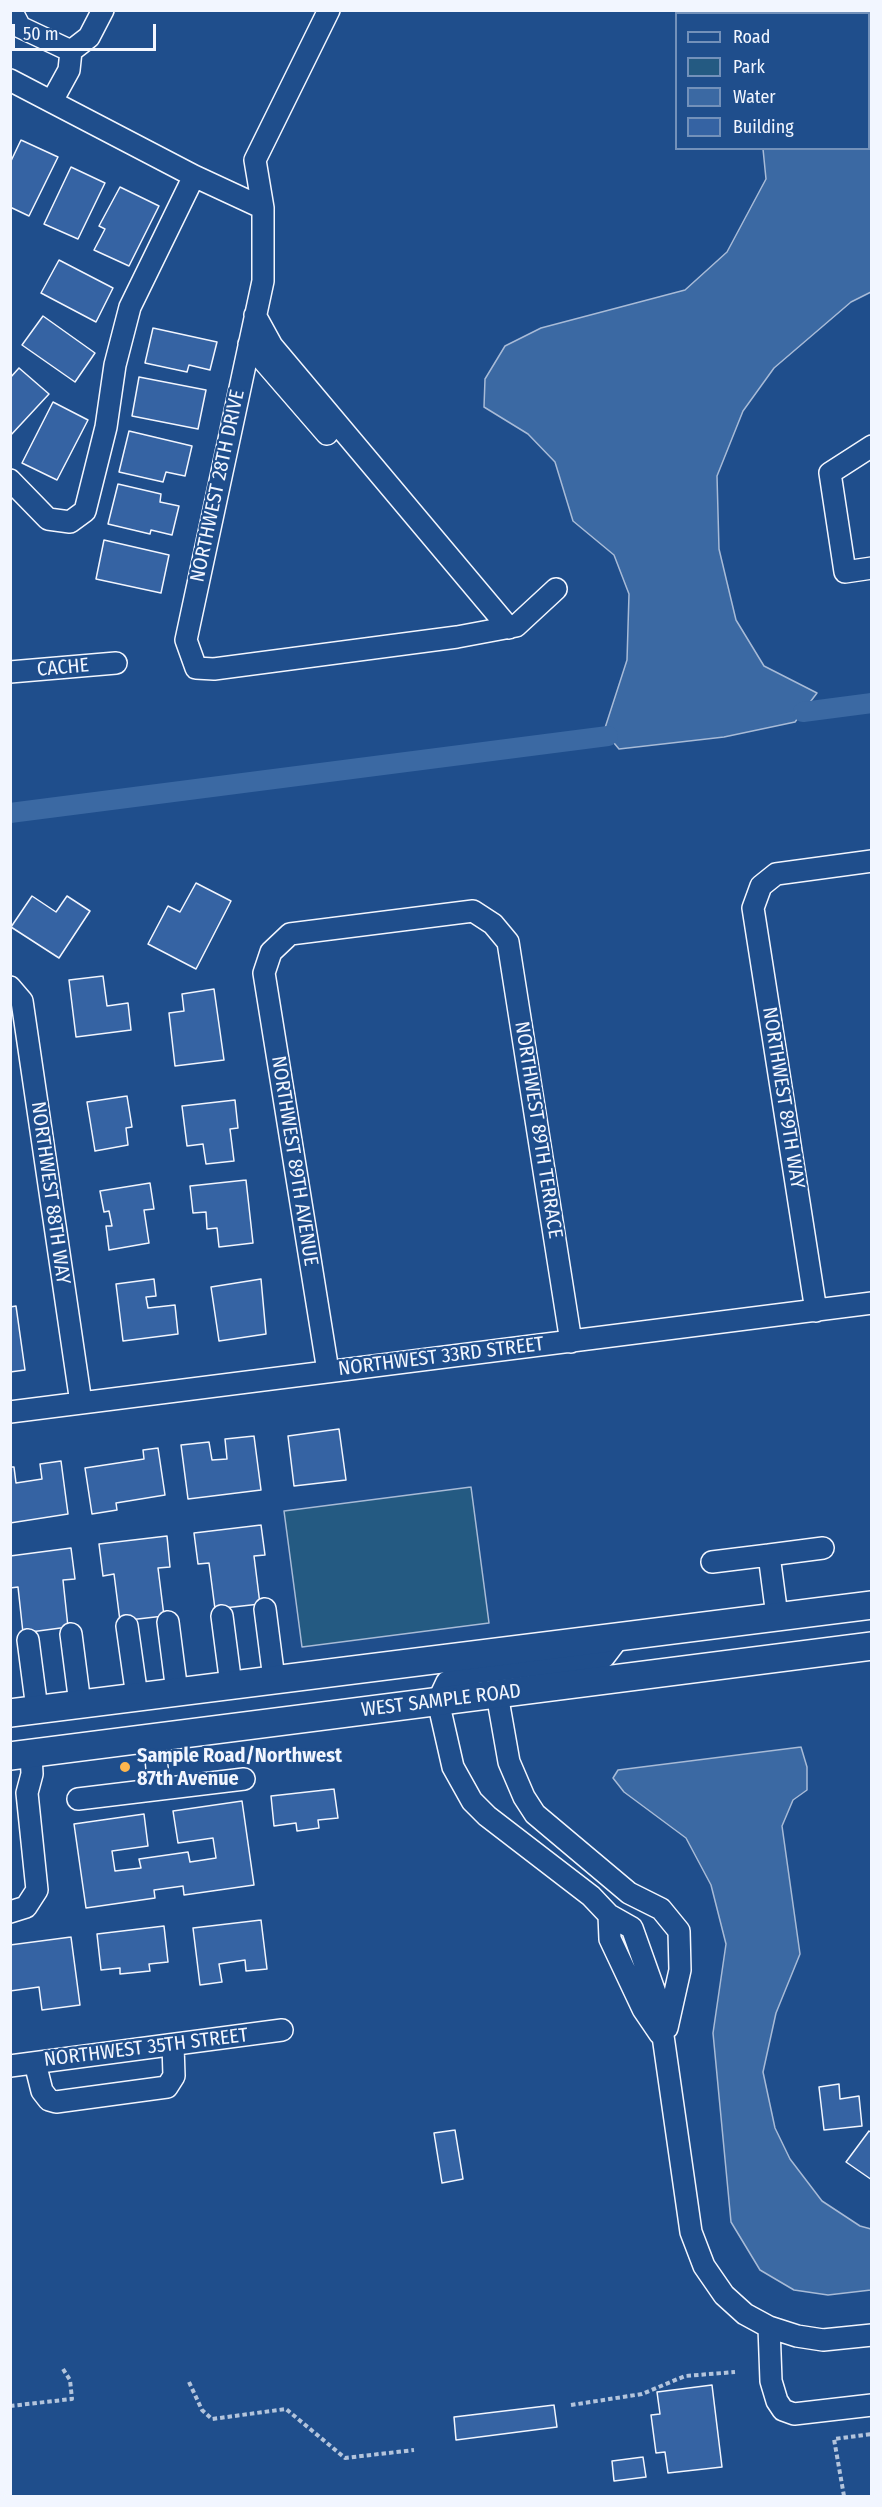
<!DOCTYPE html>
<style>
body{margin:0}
#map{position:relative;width:882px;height:2507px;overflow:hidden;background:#1f4e8c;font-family:"Fira Sans Condensed",sans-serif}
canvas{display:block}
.frame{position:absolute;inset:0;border:12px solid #f2f6ff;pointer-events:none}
.legend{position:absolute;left:675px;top:12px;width:195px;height:138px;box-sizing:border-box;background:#1f4e8c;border:2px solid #7391ba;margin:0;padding:8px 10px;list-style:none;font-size:18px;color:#f2f6ff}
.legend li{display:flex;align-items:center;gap:12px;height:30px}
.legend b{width:30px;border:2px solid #7391ba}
.scale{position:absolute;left:12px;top:24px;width:144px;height:27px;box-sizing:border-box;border:3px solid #f2f6ff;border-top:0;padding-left:8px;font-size:18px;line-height:21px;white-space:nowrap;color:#f2f6ff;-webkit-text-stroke:4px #1f4e8c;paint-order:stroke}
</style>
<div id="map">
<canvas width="882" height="2507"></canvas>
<div class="frame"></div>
<ul class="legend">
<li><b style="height:8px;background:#1f4e8c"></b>Road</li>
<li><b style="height:16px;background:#245a82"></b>Park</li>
<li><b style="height:16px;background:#3b69a3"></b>Water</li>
<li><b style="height:16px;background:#3563a3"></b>Building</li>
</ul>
<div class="scale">50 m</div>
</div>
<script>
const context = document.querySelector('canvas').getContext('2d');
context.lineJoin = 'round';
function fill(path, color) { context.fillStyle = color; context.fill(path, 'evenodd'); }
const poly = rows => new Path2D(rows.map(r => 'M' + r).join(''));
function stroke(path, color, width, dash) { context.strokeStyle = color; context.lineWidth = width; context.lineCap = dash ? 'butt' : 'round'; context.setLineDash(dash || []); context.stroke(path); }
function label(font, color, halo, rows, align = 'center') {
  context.font = font + ' "Fira Sans Condensed",sans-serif'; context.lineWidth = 4.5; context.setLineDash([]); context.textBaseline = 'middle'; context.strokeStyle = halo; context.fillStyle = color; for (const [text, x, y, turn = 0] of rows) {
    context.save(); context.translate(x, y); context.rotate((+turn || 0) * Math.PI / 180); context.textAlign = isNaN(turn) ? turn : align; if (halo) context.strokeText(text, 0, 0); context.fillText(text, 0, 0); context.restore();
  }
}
const green = poly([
 [471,1487,489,1623,302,1647,284,1511,471,1487]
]);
fill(green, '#245a82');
stroke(green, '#a8bbd7', 1.5);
const water = poly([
 [707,11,871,11,871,292,851,302,774,368,743,411,717,476,719,549,736,620,764,666,817,693,795,722,724,737,619,749,604,731,627,660,629,594,614,555,573,521,555,462,528,434,484,407,485,379,505,346,541,328,685,290,727,252,766,179,763,149,868,148,868,14,709,14,707,11],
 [801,1747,807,1767,807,1790,793,1800,782,1826,800,1954,776,2013,763,2072,775,2128,790,2159,822,2201,860,2226,871,2229,871,2290,828,2295,794,2290,760,2270,731,2222,713,2033,726,1944,711,1885,686,1838,624,1792,613,1778,618,1770,801,1747]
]);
fill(water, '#3b69a3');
stroke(water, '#a8bbd7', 1.5);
stroke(poly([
 [803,712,872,703],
 [10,813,608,736]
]), '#3b69a3', 20);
const building = poly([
 [21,140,58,157,29,216,10,207,10,163,21,140],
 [71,167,105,183,78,239,44,224,71,167],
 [120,187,159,206,129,266,94,250,105,229,99,226,120,187],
 [59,260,113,288,96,322,41,293,59,260],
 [43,316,95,353,75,382,22,345,43,316],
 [153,328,217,342,210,370,189,365,187,372,145,363,153,328],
 [19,368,49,394,10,436,10,378,19,368],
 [139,377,206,390,198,429,132,416,139,377],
 [53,402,88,420,57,480,22,463,53,402],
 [129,431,192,446,185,476,166,472,163,482,119,472,129,431],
 [118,484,161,494,160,502,179,506,172,535,151,530,150,534,108,524,118,484],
 [104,540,169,555,161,593,96,579,104,540],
 [196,883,231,901,196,969,148,944,168,906,180,912,196,883],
 [32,896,56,912,67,896,90,911,59,958,11,927,32,896],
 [103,976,107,1006,128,1003,131,1030,76,1037,69,980,103,976],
 [214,989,224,1060,175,1066,169,1013,184,1011,182,994,214,989],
 [127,1096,132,1127,126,1128,128,1145,95,1151,87,1102,127,1096],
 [235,1100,238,1128,230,1129,234,1161,206,1164,203,1144,187,1146,182,1106,235,1100],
 [246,1180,253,1243,219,1247,217,1228,207,1229,206,1212,193,1213,190,1186,246,1180],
 [150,1183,154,1209,144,1210,149,1243,109,1250,106,1226,112,1226,109,1211,104,1212,100,1191,150,1183],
 [154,1279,156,1296,146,1297,148,1308,175,1305,178,1334,123,1341,116,1284,154,1279],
 [261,1279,266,1334,219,1341,211,1287,261,1279],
 [16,1306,25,1370,10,1372,10,1307,16,1306],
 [339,1429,346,1480,294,1486,288,1436,339,1429],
 [254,1436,261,1490,188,1499,181,1445,209,1442,212,1460,227,1459,225,1439,254,1436],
 [158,1448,165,1495,116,1503,117,1510,92,1514,85,1468,144,1459,143,1450,158,1448],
 [61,1461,68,1514,10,1523,10,1467,14,1467,16,1483,42,1479,40,1464,61,1461],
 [261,1525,265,1555,254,1556,260,1604,215,1609,209,1563,198,1564,194,1533,261,1525],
 [167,1536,170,1567,158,1568,164,1616,120,1621,114,1574,103,1576,99,1544,167,1536],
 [71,1548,75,1579,63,1580,68,1627,23,1633,18,1587,10,1588,10,1556,71,1548],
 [334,1789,338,1818,318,1820,319,1828,297,1831,296,1823,274,1826,271,1796,334,1789],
 [242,1801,254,1885,184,1895,183,1886,154,1890,155,1898,86,1908,74,1824,144,1814,148,1846,112,1851,115,1871,141,1868,139,1859,188,1852,190,1862,216,1858,213,1838,178,1843,173,1811,242,1801],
 [261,1920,267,1969,246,1971,245,1960,219,1964,222,1982,200,1985,193,1928,261,1920],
 [164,1926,168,1962,149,1964,150,1971,120,1974,120,1968,101,1970,97,1934,164,1926],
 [71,1937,80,2005,42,2010,39,1987,10,1991,10,1945,71,1937],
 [839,2084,840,2099,859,2096,862,2126,824,2130,819,2087,839,2084],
 [455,2130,463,2179,442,2183,434,2133,455,2130],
 [869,2131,872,2133,872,2180,846,2162,869,2131],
 [712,2385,722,2467,668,2473,665,2452,656,2453,651,2415,660,2414,657,2392,712,2385],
 [554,2405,557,2427,456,2440,454,2417,554,2405],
 [643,2457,646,2477,614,2481,612,2461,643,2457]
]);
fill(building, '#3563a3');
stroke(building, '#f2f6ff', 1.5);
const minor = poly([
 [11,10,20,27,71,51,69,70,52,101],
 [329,10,255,160,263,208,263,281,186,640,196,668,214,669,457,637,516,626,556,589],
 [71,51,89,37,103,10],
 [10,80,194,176,263,208],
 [255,315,272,346,509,628],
 [249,344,327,434],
 [872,446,830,473,845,572,872,568],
 [10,480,48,519,70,522,85,511,106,427,115,365,130,307,194,176],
 [10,672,116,663],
 [10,987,22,1001,81,1403],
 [816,1311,753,908,761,886,776,874,872,861],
 [328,1371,264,973,271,952,290,934,473,911,493,924,508,942,571,1342],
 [10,1412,872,1303],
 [769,1555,823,1548],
 [712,1562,769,1555,777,1616],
 [265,1609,274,1679],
 [222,1616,231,1685],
 [168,1622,177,1692],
 [127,1626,137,1697],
 [71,1634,80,1704],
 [620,1636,604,1657,473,1673,447,1682,438,1701,453,1767,472,1801,487,1816,591,1896,609,1915,632,1928,658,2001,691,2232,704,2266,724,2295,745,2314,769,2327,797,2336,823,2340,872,2335],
 [28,1640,37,1709],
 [497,1694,509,1762,524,1797,535,1814,629,1893,661,1909,679,1931,680,1970,667,2028],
 [154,1737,159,1789],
 [78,1799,244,1779],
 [10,1912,26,1907,37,1890,27,1793,32,1774,31,1753],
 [609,1915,610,1939,643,2009,660,2034],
 [35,2063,42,2091,49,2100,56,2102,167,2087,174,2076,173,2045],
 [10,2066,282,2030],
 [769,2327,771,2381,777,2401,783,2410,794,2414,872,2405]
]);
const major = poly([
 [10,1713,872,1605],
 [10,1756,872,1646]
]);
stroke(minor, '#f2f6ff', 24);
stroke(major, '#f2f6ff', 30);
stroke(poly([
 [189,2382,202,2410,212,2419,286,2409,345,2458,414,2450],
 [571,2405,642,2394,685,2376,735,2372],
 [10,2406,72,2399,70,2380,63,2369],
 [844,2496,834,2439,872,2434]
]), '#b3c4dc', 4, [4.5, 3]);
stroke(minor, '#1f4e8c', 21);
stroke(major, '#1f4e8c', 27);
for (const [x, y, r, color] of [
 [125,1767,6,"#ffb74d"]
]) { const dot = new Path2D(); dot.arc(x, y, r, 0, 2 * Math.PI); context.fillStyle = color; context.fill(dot); stroke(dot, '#1f4e8c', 2); }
label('20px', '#f2f6ff', '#1f4e8c', [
 ["NORTHWEST 28TH DRIVE",218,486,-78],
 ["CACHE",63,668,-5],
 ["NORTHWEST 89TH WAY",783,1098,81],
 ["NORTHWEST 89TH TERRACE",538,1130,81],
 ["NORTHWEST 89TH AVENUE",294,1161,81],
 ["NORTHWEST 88TH WAY",50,1193,82],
 ["NORTHWEST 33RD STREET",441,1357,-7],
 ["WEST SAMPLE ROAD",441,1701,-7],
 ["NORTHWEST 35TH STREET",146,2048,-7]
]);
label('bold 20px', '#f2f6ff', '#1f4e8c', [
 ["Sample Road/Northwest",137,1756],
 ["87th Avenue",137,1779]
], 'left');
</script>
